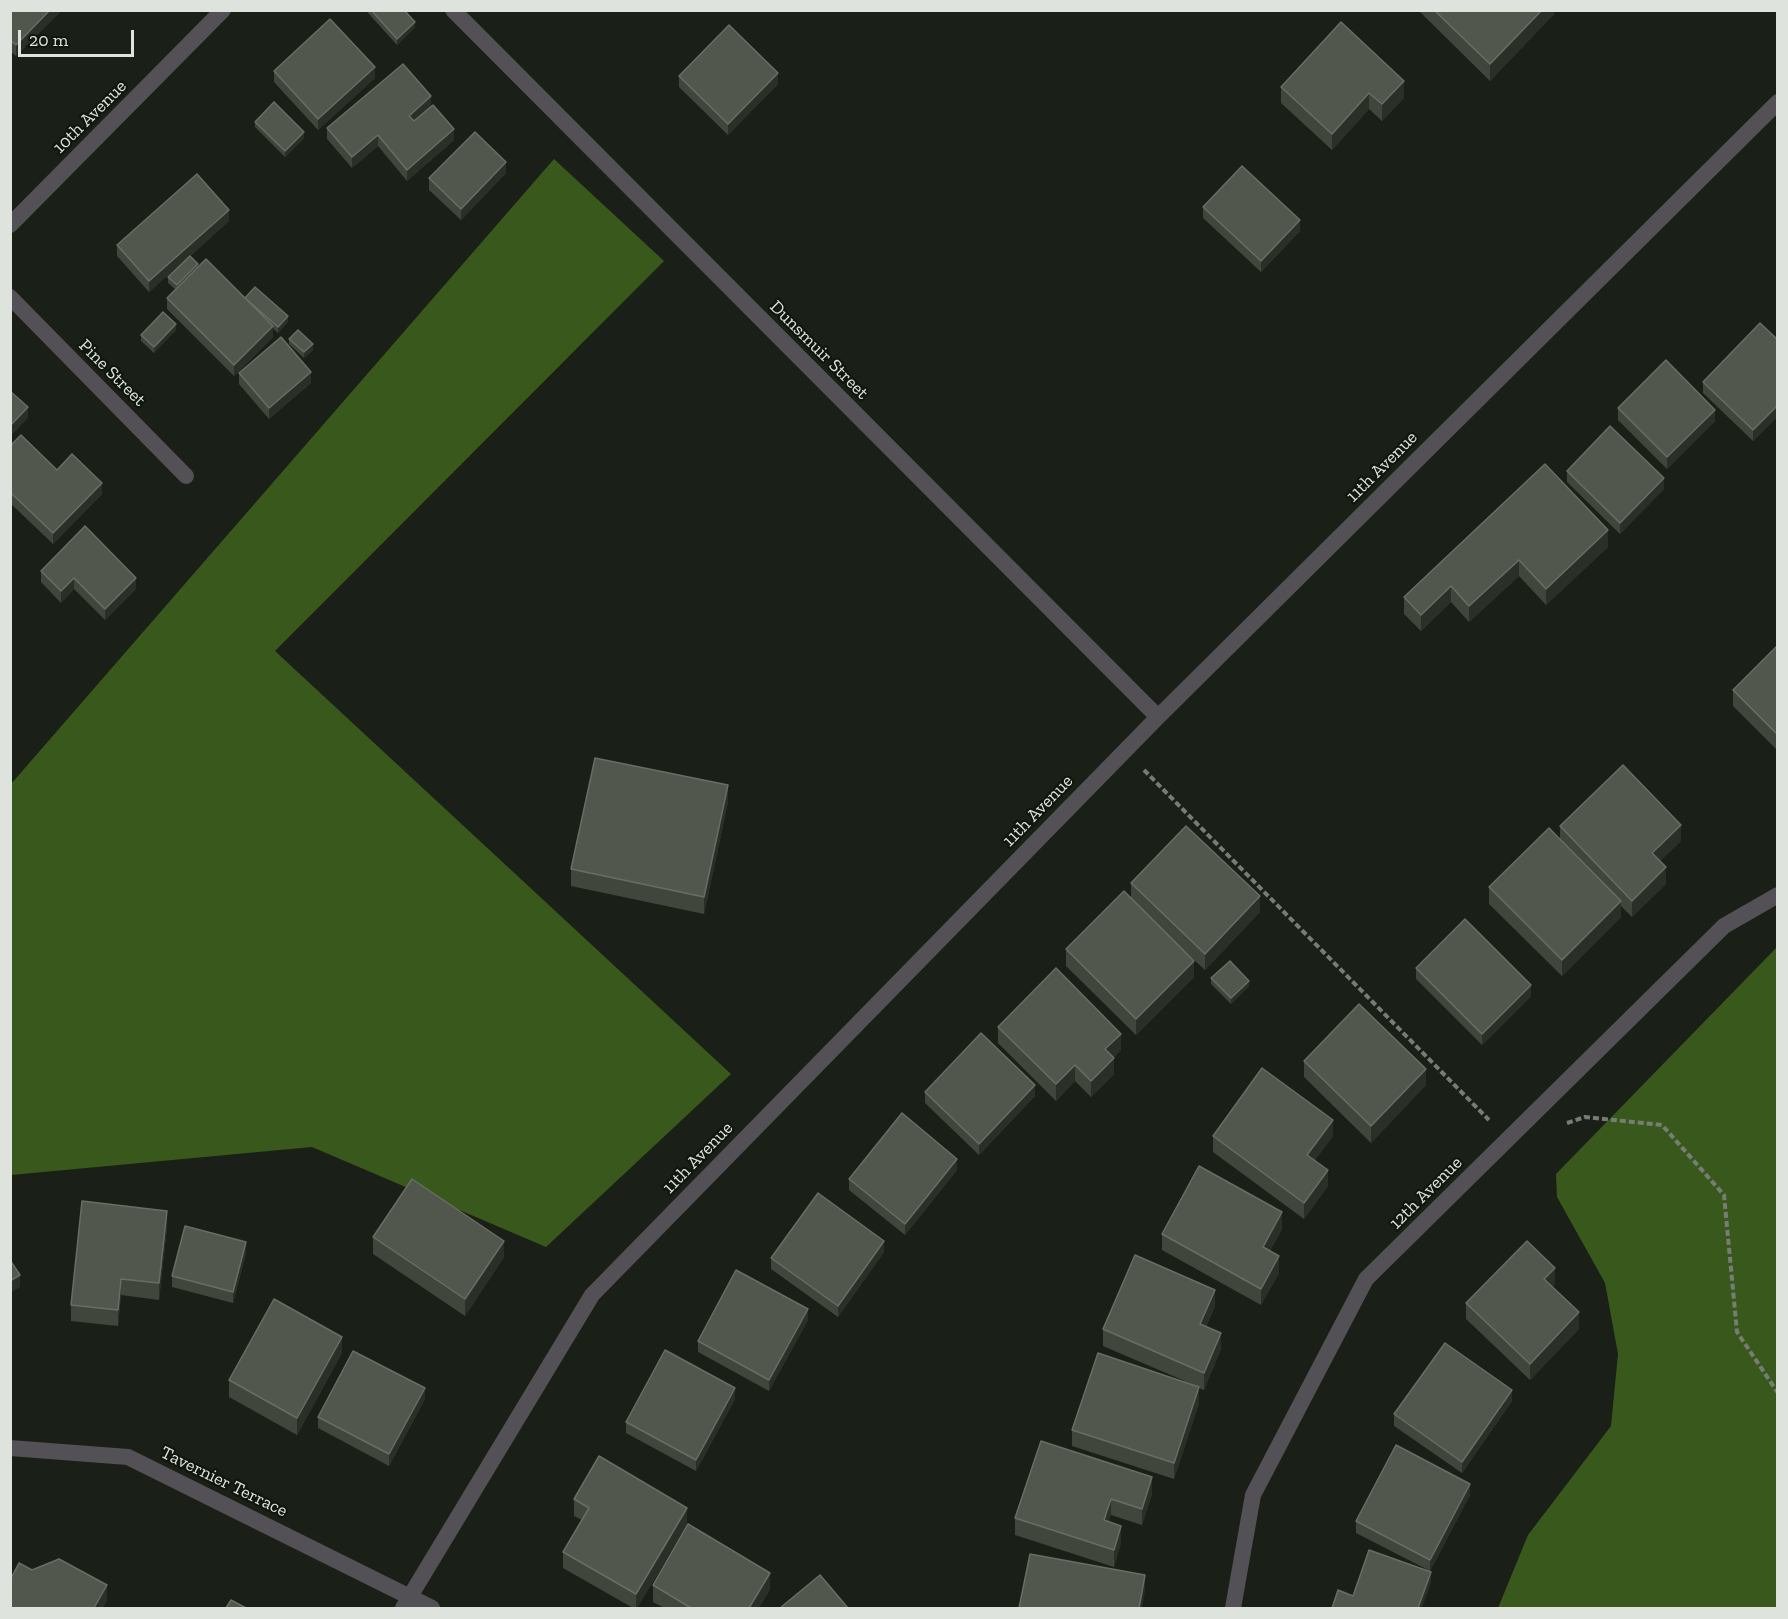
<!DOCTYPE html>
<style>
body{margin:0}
#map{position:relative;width:1788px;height:1619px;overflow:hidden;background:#1a1f17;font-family:"Zilla Slab",serif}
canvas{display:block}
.frame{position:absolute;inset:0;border:12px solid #dfe3dd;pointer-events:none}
.scale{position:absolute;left:18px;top:30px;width:116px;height:27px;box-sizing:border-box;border:3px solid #dfe3dd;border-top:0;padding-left:8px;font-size:18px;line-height:21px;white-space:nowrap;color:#dfe3dd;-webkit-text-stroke:4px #11160e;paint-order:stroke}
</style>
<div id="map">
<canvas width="1788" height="1619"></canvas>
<div class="frame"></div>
<div class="scale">20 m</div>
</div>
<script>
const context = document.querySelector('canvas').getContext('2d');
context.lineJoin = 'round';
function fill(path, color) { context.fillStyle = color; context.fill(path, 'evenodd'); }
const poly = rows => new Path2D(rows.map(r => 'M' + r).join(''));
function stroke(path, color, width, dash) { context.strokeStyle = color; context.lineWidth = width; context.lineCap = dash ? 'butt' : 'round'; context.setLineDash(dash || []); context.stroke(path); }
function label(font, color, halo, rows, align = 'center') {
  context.font = font + ' "Zilla Slab",serif'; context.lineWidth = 4.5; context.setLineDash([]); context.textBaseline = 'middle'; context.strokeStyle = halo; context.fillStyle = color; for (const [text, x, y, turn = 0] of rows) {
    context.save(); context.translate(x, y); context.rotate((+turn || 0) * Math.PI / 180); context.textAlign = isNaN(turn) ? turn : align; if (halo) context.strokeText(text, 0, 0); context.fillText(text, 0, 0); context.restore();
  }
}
fill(poly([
 [554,159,664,261,275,651,731,1074,546,1247,312,1147,11,1175,11,784],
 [1777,947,1777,1608,1498,1608,1528,1535,1611,1426,1618,1354,1605,1283,1557,1197,1556,1174]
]), '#39591c');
stroke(poly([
 [1144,770,1489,1120],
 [1567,1123,1585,1117,1662,1125,1724,1195,1737,1332,1778,1393]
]), '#777c75', 4, [6, 3]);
stroke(poly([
 [453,10,1158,717],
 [10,225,223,10],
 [10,297,186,476],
 [10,1448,128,1457,432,1608],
 [403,1608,592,1295,1158,717,1778,102],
 [1233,1608,1253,1495,1366,1279,1724,926,1778,895]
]), '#535155', 16);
fill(poly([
 [10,10,62,10,16,56,10,51],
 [368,10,404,10,415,27,397,45,368,13],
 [1418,10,1554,10,1554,14,1490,81],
 [274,71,375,78,318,130,274,82],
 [679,76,778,84,728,135,679,87],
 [1404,81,1404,98,1382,121,1369,109,1332,150,1281,103,1281,87],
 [431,107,454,140,407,181,378,146,352,168,327,139,327,128],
 [255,122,304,138,285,157,255,127],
 [506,173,461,220,429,190,429,178],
 [1203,207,1300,231,1261,272,1203,218],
 [229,221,190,256,198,267,245,298,288,322,278,333,273,328,273,337,234,376,167,309,167,298,175,289,168,283,168,277,187,258,149,292,117,256,117,245],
 [1778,234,1778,254,1776,252,1776,236],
 [176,330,154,353,141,341,141,335],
 [289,339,313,350,304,358,289,344],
 [1778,340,1778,416,1753,441,1703,393,1703,382],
 [239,373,311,383,269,419,239,384],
 [1618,408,1715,421,1667,469,1618,420],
 [10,446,102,494,53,544,10,503],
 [1545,464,1608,547,1546,605,1519,576,1469,622,1451,602,1421,631,1404,614,1404,597],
 [1567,471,1664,489,1620,534,1567,482],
 [41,571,136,589,105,620,74,589,61,603,41,582],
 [1778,645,1778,751,1733,706,1733,690],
 [728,802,704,914,571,886,571,869],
 [1560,826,1681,841,1660,861,1666,884,1632,917,1621,906,1621,917,1562,976,1489,904,1489,887,1560,839],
 [1131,883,1260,912,1205,970,1166,934,1194,977,1136,1035,1066,966,1066,949,1131,898],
 [1416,968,1531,996,1482,1045,1416,979],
 [1211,978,1249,986,1231,1004,1211,984],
 [998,1027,1121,1050,1113,1058,1114,1074,1091,1097,1075,1081,1056,1101,998,1043],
 [1304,1061,1426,1085,1371,1143,1304,1077],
 [925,1092,1035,1096,979,1155,925,1103],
 [1213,1136,1333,1136,1315,1160,1328,1186,1304,1219,1213,1152],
 [957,1170,905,1235,849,1190,849,1179],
 [167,1227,159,1300,121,1295,118,1326,71,1321,71,1305],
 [1282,1229,1270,1251,1279,1273,1261,1305,1162,1250,1162,1234],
 [373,1237,504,1257,465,1316,373,1254],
 [884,1252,838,1317,771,1269,771,1258],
 [246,1253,233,1303,172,1287,172,1276],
 [1555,1284,1552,1287,1579,1329,1530,1380,1466,1319,1466,1303],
 [1215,1306,1206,1327,1221,1349,1204,1390,1199,1388,1199,1403,1174,1479,1072,1446,1072,1430,1194,1385,1103,1346,1103,1329],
 [808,1320,769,1391,698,1352,698,1341],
 [342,1353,297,1435,229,1397,229,1380],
 [425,1399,389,1466,318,1428,318,1417],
 [735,1399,696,1471,626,1433,626,1422],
 [1512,1401,1462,1473,1394,1426,1394,1414],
 [1041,1441,1152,1494,1142,1525,1111,1515,1108,1522,1121,1543,1114,1567,1015,1535,1015,1518],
 [1470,1495,1430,1571,1356,1533,1356,1521],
 [574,1499,687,1524,637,1608,633,1608,563,1568,563,1552,582,1520,574,1516],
 [653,1585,770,1589,759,1608,664,1608,653,1602]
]), '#41463d');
fill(poly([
 [50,10,62,10,16,56,16,45],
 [1542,10,1554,10,1554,14,1490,81,1490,64],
 [415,22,415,27,397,45,397,39],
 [375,67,375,78,318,130,318,119],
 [778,73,778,84,728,135,728,124],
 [1404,81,1404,98,1382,121,1382,104],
 [1369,93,1369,109,1332,150,1332,134],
 [431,96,431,108,409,127,409,116],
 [454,129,454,140,407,181,407,170],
 [304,132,304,138,285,157,285,151],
 [378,135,378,146,352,168,352,157],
 [506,162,506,173,461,220,461,209],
 [229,210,229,221,149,292,149,281],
 [1300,220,1300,231,1261,272,1261,261],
 [198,264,198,270,177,291,177,285],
 [288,316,288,322,278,333,278,327],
 [176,324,176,330,154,353,154,347],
 [273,326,273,337,234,376,234,365],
 [313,344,313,350,304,358,304,352],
 [311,372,311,383,269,419,269,408],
 [1778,405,1778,416,1753,441,1753,430],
 [28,407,28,418,10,437,10,426],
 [1715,410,1715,421,1667,469,1667,457],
 [1664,478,1664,489,1620,534,1620,523],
 [102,483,102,494,53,544,53,533],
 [1608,530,1608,547,1546,605,1546,589],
 [1519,560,1519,576,1469,622,1469,606],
 [74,578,74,589,61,603,61,591],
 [136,578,136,589,105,620,105,609],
 [1451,586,1451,602,1421,631,1421,615],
 [728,785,728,802,704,914,704,897],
 [1681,825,1681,841,1652,869,1652,853],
 [1666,867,1666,884,1632,917,1632,901],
 [1260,896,1260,912,1205,970,1205,954],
 [1621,901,1621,917,1562,976,1562,960],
 [1194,961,1194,977,1136,1035,1136,1019],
 [1249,981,1249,986,1231,1004,1231,998],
 [1531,985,1531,996,1482,1045,1482,1034],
 [1121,1034,1121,1050,1105,1066,1105,1049],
 [1114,1058,1114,1074,1091,1097,1091,1081],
 [1075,1065,1075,1081,1056,1101,1056,1084],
 [1426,1069,1426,1085,1371,1143,1371,1126],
 [1035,1085,1035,1096,979,1155,979,1144],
 [1333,1120,1333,1136,1307,1171,1307,1155],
 [957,1159,957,1170,905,1235,905,1224],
 [1328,1170,1328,1186,1304,1219,1304,1203],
 [167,1211,167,1227,159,1300,159,1283],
 [1282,1212,1282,1229,1263,1264,1263,1247],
 [504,1241,504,1257,465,1316,465,1299],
 [884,1241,884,1252,838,1317,838,1306],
 [246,1242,246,1253,233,1303,233,1292],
 [1279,1256,1279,1273,1261,1305,1261,1289],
 [1555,1268,1555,1284,1544,1295,1544,1279],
 [20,1275,20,1287,10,1293,10,1281],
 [121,1279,121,1295,118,1326,118,1310],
 [1215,1290,1215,1306,1200,1340,1200,1324],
 [808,1309,808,1320,769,1391,769,1380],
 [1579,1312,1579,1329,1530,1380,1530,1364],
 [1221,1333,1221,1349,1204,1390,1204,1373],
 [342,1337,342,1353,297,1435,297,1418],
 [1199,1387,1199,1403,1174,1479,1174,1463],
 [425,1388,425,1399,389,1466,389,1454],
 [735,1388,735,1399,696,1471,696,1460],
 [1512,1390,1512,1401,1462,1473,1462,1462],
 [1152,1477,1152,1494,1142,1525,1142,1509],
 [1470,1484,1470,1495,1430,1571,1430,1560],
 [1111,1499,1111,1515,1104,1537,1104,1520],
 [687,1508,687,1524,637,1608,636,1608,636,1594],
 [1121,1526,1121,1543,1114,1567,1114,1550],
 [1431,1572,1431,1583,1422,1608,1418,1608],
 [770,1573,770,1589,759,1608,749,1608],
 [1145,1575,1145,1591,1142,1608,1139,1608],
 [107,1585,107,1601,103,1608,94,1608]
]), '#2a2f27');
const building = poly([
 [10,10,50,10,16,45,10,40,10,10],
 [371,10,404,10,415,22,397,39,371,10],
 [1434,10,1542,10,1490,64,1434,10],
 [330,19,375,67,318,119,274,71,330,19],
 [1341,22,1404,81,1382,104,1369,93,1332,134,1281,87,1341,22],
 [729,25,778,73,728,124,679,76,729,25],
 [403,64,431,96,409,116,414,121,433,105,454,129,407,170,378,135,352,157,327,128,403,64],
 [274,102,304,132,285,151,255,122,274,102],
 [475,132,506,162,461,209,429,178,475,132],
 [1242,166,1300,220,1261,261,1203,207,1242,166],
 [197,174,229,210,149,281,117,245,197,174],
 [190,256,198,264,177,285,168,277,190,256],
 [206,259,273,326,234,365,167,298,206,259],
 [255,287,288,316,278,327,245,298,255,287],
 [163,312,176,324,154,347,141,335,163,312],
 [1760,323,1778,340,1778,405,1753,430,1703,382,1760,323],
 [298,330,313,344,304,352,289,339,298,330],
 [281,337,311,372,269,408,239,373,281,337],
 [1666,360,1715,410,1667,457,1618,408,1666,360],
 [10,391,28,407,10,426,10,391],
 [1610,426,1664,478,1620,523,1567,471,1610,426],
 [21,435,57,470,72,454,102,483,53,533,10,492,10,446,21,435],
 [1545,464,1608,530,1546,589,1519,560,1469,606,1451,586,1421,615,1404,597,1545,464],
 [85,526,136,578,105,609,74,578,61,591,41,571,85,526],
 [1778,645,1778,735,1733,690,1778,645],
 [595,758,728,785,704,897,571,869,595,758],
 [1623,765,1681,825,1652,853,1666,867,1632,901,1560,826,1623,765],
 [1186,826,1260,896,1205,954,1131,883,1186,826],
 [1549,828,1621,901,1562,960,1489,887,1549,828],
 [1124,891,1194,961,1136,1019,1066,949,1124,891],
 [1465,919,1531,985,1482,1034,1416,968,1465,919],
 [1230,961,1249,981,1231,998,1211,978,1230,961],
 [1056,968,1121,1034,1105,1049,1114,1058,1091,1081,1075,1065,1056,1084,998,1027,1056,968],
 [1359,1004,1426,1069,1371,1126,1304,1061,1359,1004],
 [981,1033,1035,1085,979,1144,925,1092,981,1033],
 [1262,1068,1333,1120,1307,1155,1328,1170,1304,1203,1213,1136,1262,1068],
 [902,1113,957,1159,905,1224,849,1179,902,1113],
 [1199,1166,1282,1212,1263,1247,1279,1256,1261,1289,1162,1234,1199,1166],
 [412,1179,504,1241,465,1299,373,1237,412,1179],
 [818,1193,884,1241,838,1306,771,1258,818,1193],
 [82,1201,167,1211,159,1283,121,1279,118,1310,71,1305,82,1201],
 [185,1226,246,1242,233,1292,172,1276,185,1226],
 [1527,1241,1555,1268,1544,1279,1579,1312,1530,1364,1466,1303,1527,1241],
 [1135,1255,1215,1290,1200,1324,1221,1333,1204,1373,1103,1329,1135,1255],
 [10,1260,20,1275,10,1281,10,1260],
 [736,1270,808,1309,769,1380,698,1341,736,1270],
 [274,1299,342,1337,297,1418,229,1380,274,1299],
 [1445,1343,1512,1390,1462,1462,1394,1414,1445,1343],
 [665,1350,735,1388,696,1460,626,1422,665,1350],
 [353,1351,425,1388,389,1454,318,1417,353,1351],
 [1098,1353,1199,1387,1174,1463,1072,1430,1098,1353],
 [1041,1441,1152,1477,1142,1509,1111,1499,1104,1520,1121,1526,1114,1550,1015,1518,1041,1441],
 [1396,1445,1470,1484,1430,1560,1356,1521,1396,1445],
 [599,1456,687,1508,636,1594,563,1552,589,1508,574,1499,599,1456],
 [688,1524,770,1573,749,1608,691,1608,653,1585,688,1524],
 [1369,1550,1431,1572,1418,1608,1332,1608,1338,1590,1353,1596,1369,1550],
 [1030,1554,1145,1575,1139,1608,1019,1608,1030,1554],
 [59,1559,107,1585,94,1608,10,1608,10,1580,19,1563,32,1570,59,1559],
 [820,1575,848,1608,780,1608,820,1575],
 [231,1600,246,1608,226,1608,231,1600]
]);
fill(building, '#52574e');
stroke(building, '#686d65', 1.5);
label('18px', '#dfe3dd', '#11160e', [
 ["10th Avenue",90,117,-45],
 ["Dunsmuir Street",819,350,45],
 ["Pine Street",112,373,45],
 ["11th Avenue",1382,467,-45],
 ["11th Avenue",1038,811,-46],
 ["11th Avenue",698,1158,-46],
 ["12th Avenue",1426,1193,-45],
 ["Tavernier Terrace",224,1482,26]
]);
</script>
